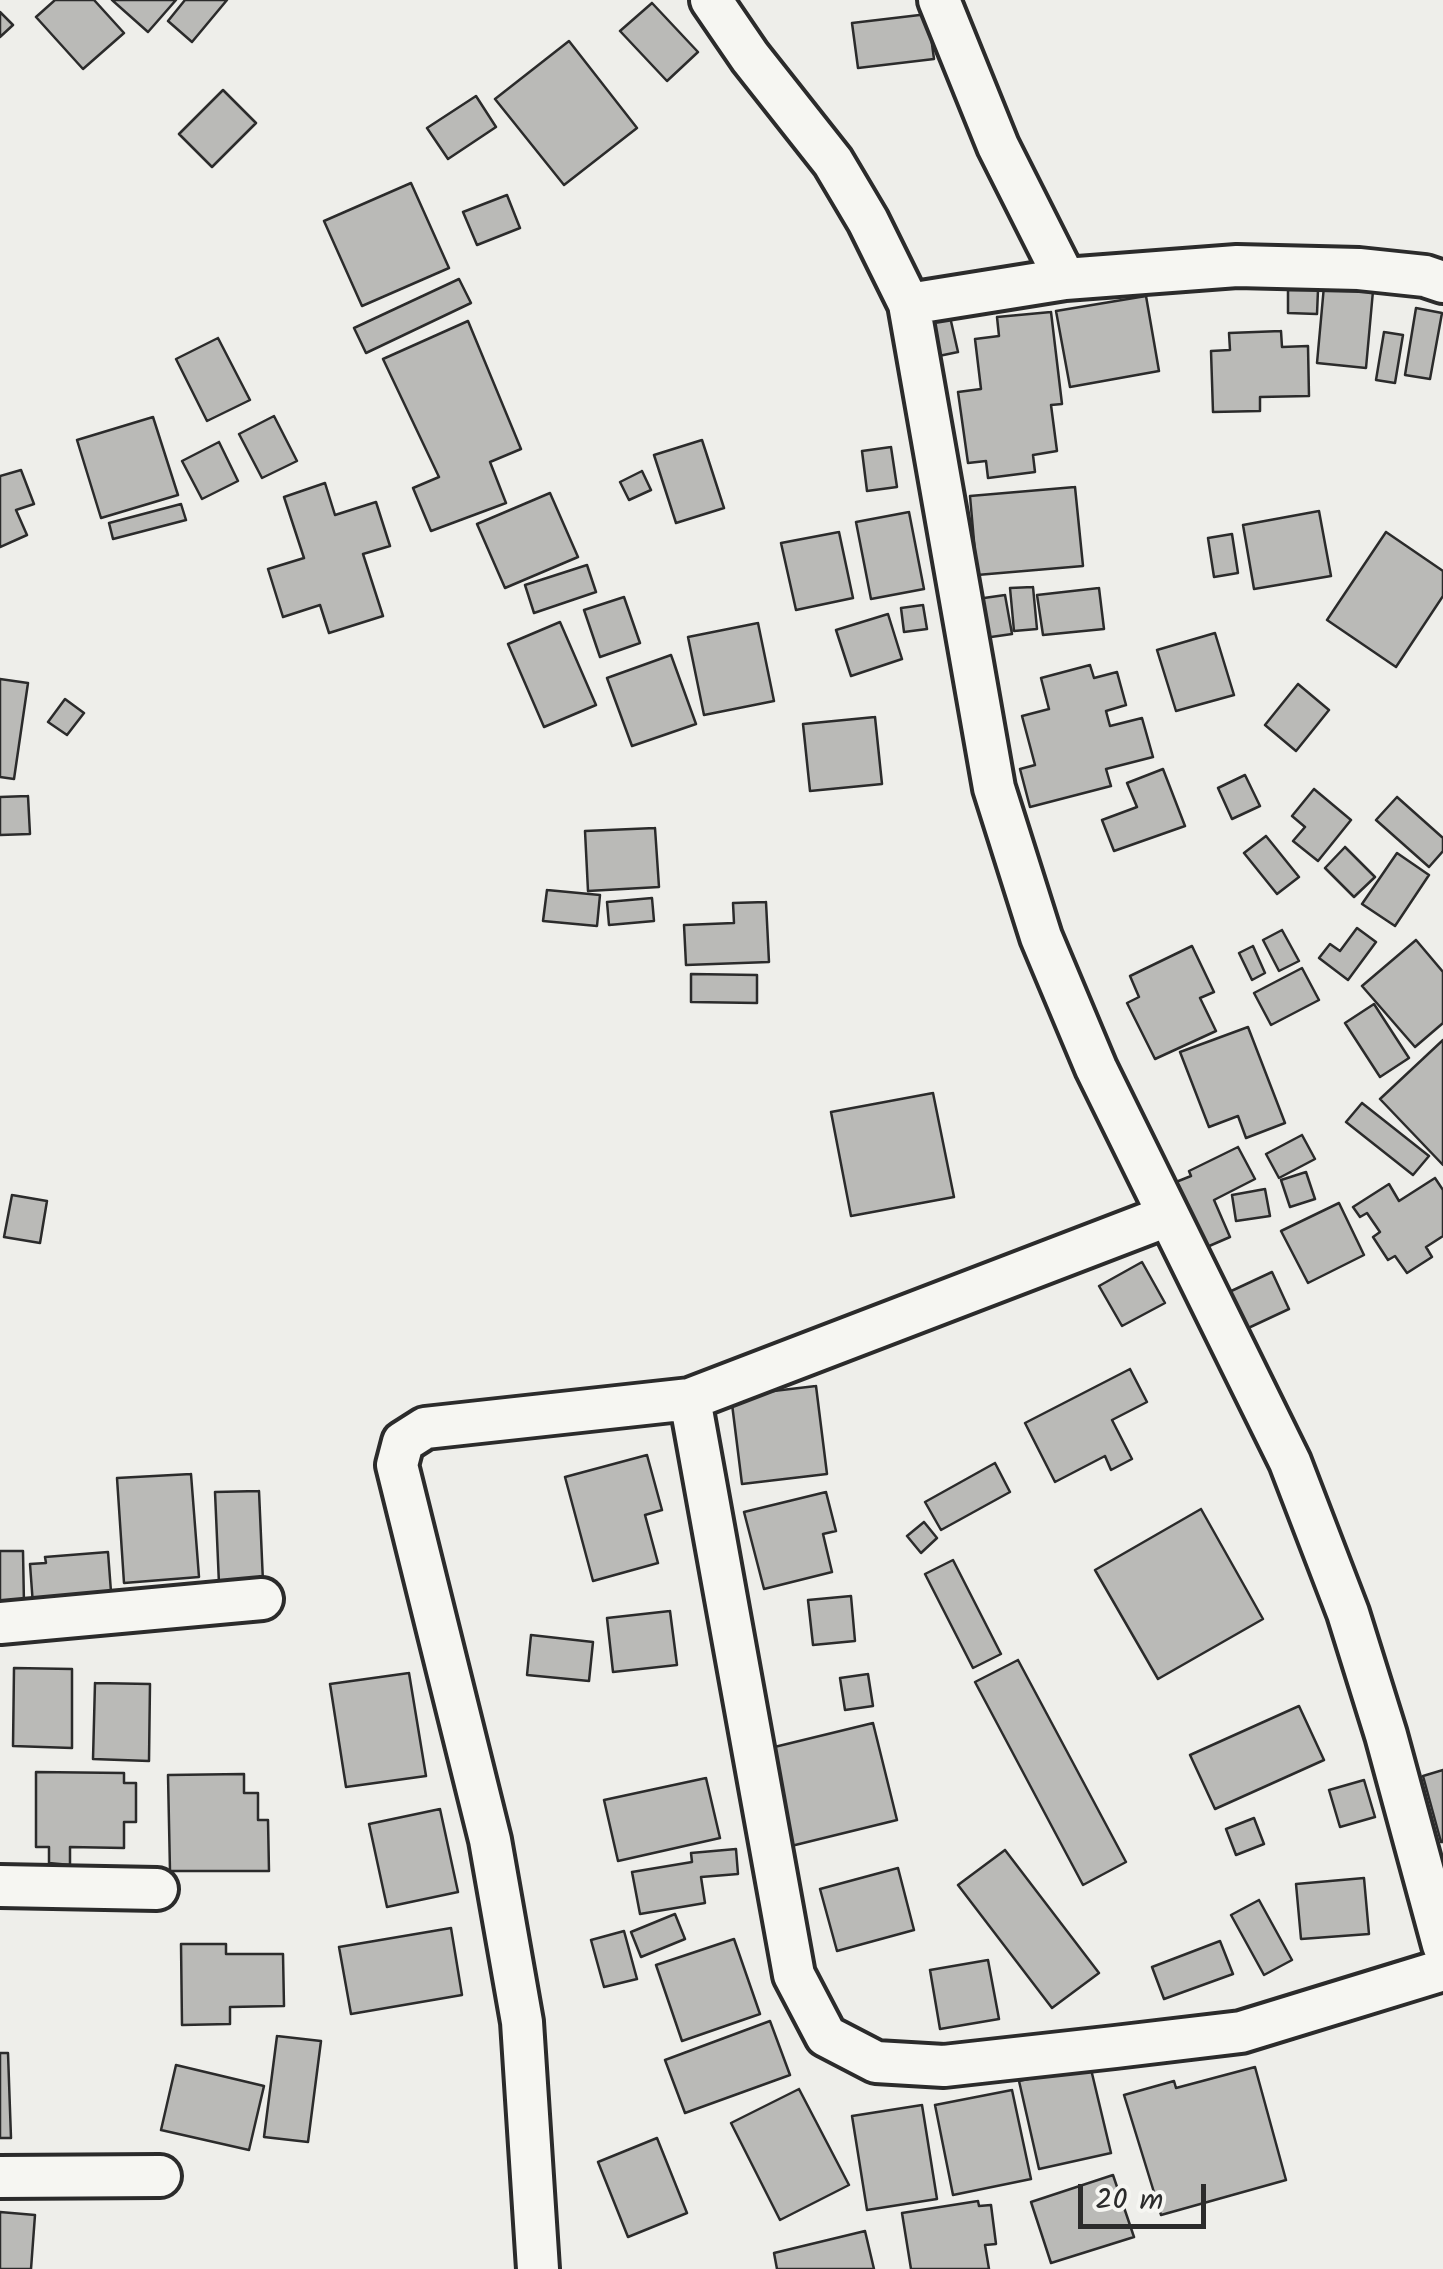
<!DOCTYPE html>
<style>
body{margin:0}
#map{position:relative;width:1443px;height:2269px;overflow:hidden;background:#eeeeea;font-family:Kalam,sans-serif}
canvas{display:block}
.scale{position:absolute;left:1078px;top:2184px;width:128px;height:45px;box-sizing:border-box;border:5px solid #2b2b2b;border-top:0;padding-left:12px;font-size:30px;line-height:35px;white-space:nowrap;color:#2b2b2b;-webkit-text-stroke:8px #f6f6f2;paint-order:stroke}
</style>
<div id="map">
<canvas width="1443" height="2269"></canvas>
<div class="scale">20 m</div>
</div>
<script>
const context = document.querySelector('canvas').getContext('2d');
context.lineJoin = 'round';
function fill(path, color) { context.fillStyle = color; context.fill(path, 'evenodd'); }
const poly = rows => new Path2D(rows.map(r => 'M' + r).join(''));
function stroke(path, color, width, dash) { context.strokeStyle = color; context.lineWidth = width; context.lineCap = dash ? 'butt' : 'round'; context.setLineDash(dash || []); context.stroke(path); }
const building = poly([
 [55,0,94,0,124,33,83,69,36,17,55,0],
 [112,0,176,0,148,32,112,0],
 [185,0,227,0,192,42,168,21,185,0],
 [652,3,698,52,667,81,620,31,652,3],
 [0,12,13,25,0,37,0,12],
 [928,14,934,59,858,68,852,23,928,14],
 [569,41,637,128,564,185,495,99,569,41],
 [223,90,256,123,212,167,179,134,223,90],
 [476,96,496,127,448,159,427,128,476,96],
 [411,183,449,268,362,306,324,221,411,183],
 [507,195,520,228,477,245,463,212,507,195],
 [1325,275,1374,280,1366,368,1317,363,1325,275],
 [459,279,471,303,366,353,354,328,459,279],
 [1288,290,1318,290,1317,314,1288,313,1288,290],
 [1146,296,1159,371,1070,387,1056,311,1146,296],
 [948,308,958,352,934,357,924,313,948,308],
 [1416,308,1442,313,1430,379,1405,375,1416,308],
 [1051,312,1062,404,1051,405,1057,451,1033,455,1035,472,988,478,986,461,968,463,958,392,981,389,975,339,999,336,997,317,1051,312],
 [468,321,521,449,490,462,506,503,431,531,413,488,439,477,383,359,468,321],
 [1281,331,1282,347,1308,346,1309,396,1260,397,1260,411,1213,412,1211,351,1230,350,1229,333,1281,331],
 [1384,332,1403,335,1395,383,1376,380,1384,332],
 [218,338,250,400,207,421,176,359,218,338],
 [274,416,297,461,262,478,239,434,274,416],
 [153,417,178,495,101,518,77,440,153,417],
 [702,440,724,508,676,523,654,455,702,440],
 [219,442,238,481,202,499,182,461,219,442],
 [891,447,897,487,867,491,862,451,891,447],
 [21,470,34,504,16,510,27,535,0,547,0,476,21,470],
 [642,471,651,490,629,500,620,482,642,471],
 [325,483,335,515,376,502,390,546,363,554,383,616,329,633,320,605,283,617,268,569,304,558,284,497,325,483],
 [1075,487,1083,566,977,575,970,496,1075,487],
 [550,493,578,557,505,588,477,524,550,493],
 [181,504,186,520,113,539,109,523,181,504],
 [1319,511,1331,576,1254,589,1243,525,1319,511],
 [909,512,924,589,871,599,856,522,909,512],
 [839,532,853,598,796,610,781,543,839,532],
 [1386,532,1443,571,1443,596,1396,667,1327,620,1386,532],
 [1232,534,1238,573,1214,577,1208,538,1232,534],
 [587,565,596,592,534,613,525,585,587,565],
 [1033,587,1037,629,1014,631,1010,588,1033,587],
 [1099,588,1104,629,1043,635,1037,595,1099,588],
 [1005,595,1012,634,984,638,977,599,1005,595],
 [624,597,640,643,600,657,584,610,624,597],
 [923,605,927,629,904,632,901,608,923,605],
 [888,614,902,659,851,676,836,630,888,614],
 [560,622,596,705,544,727,508,644,560,622],
 [758,623,774,701,704,715,688,637,758,623],
 [1215,633,1234,695,1176,711,1157,650,1215,633],
 [671,655,696,724,632,746,607,678,671,655],
 [1090,665,1094,678,1117,672,1126,705,1106,711,1110,726,1142,718,1153,757,1106,769,1111,786,1030,807,1020,769,1035,765,1022,716,1049,709,1041,678,1090,665],
 [0,679,28,683,14,779,0,777,0,679],
 [1298,684,1329,710,1296,751,1265,725,1298,684],
 [65,699,84,713,67,735,48,722,65,699],
 [875,717,882,784,810,791,803,724,875,717],
 [1163,769,1185,826,1114,851,1102,820,1137,807,1127,783,1163,769],
 [1245,775,1260,806,1232,819,1218,788,1245,775],
 [1314,789,1351,820,1318,861,1293,841,1305,827,1292,816,1314,789],
 [28,796,30,834,0,835,0,797,28,796],
 [1397,797,1443,838,1443,851,1429,867,1376,820,1397,797],
 [655,828,659,887,588,891,585,831,655,828],
 [1266,836,1299,877,1277,894,1244,853,1266,836],
 [1345,847,1375,877,1354,897,1325,868,1345,847],
 [1397,853,1429,875,1395,926,1362,904,1397,853],
 [547,890,600,895,597,926,543,921,547,890],
 [652,898,654,921,609,925,607,902,652,898],
 [766,902,769,962,686,965,684,925,734,923,733,903,766,902],
 [1357,928,1376,942,1348,980,1319,958,1330,944,1340,951,1357,928],
 [1282,930,1299,961,1279,971,1263,940,1282,930],
 [1416,940,1443,972,1443,1023,1415,1047,1362,986,1416,940],
 [1192,946,1214,992,1200,998,1216,1031,1155,1059,1127,1003,1139,997,1130,976,1192,946],
 [1253,946,1265,973,1252,980,1239,953,1253,946],
 [1302,968,1319,1000,1271,1025,1254,993,1302,968],
 [691,974,757,975,757,1003,691,1002,691,974],
 [1374,1004,1409,1058,1380,1077,1345,1023,1374,1004],
 [1248,1027,1285,1123,1246,1138,1238,1116,1209,1127,1180,1052,1248,1027],
 [1443,1040,1443,1165,1380,1099,1443,1040],
 [933,1093,954,1197,851,1216,831,1112,933,1093],
 [1362,1103,1429,1156,1413,1175,1346,1122,1362,1103],
 [1302,1135,1315,1159,1279,1178,1266,1154,1302,1135],
 [1238,1147,1255,1179,1214,1200,1230,1237,1200,1250,1171,1184,1191,1176,1189,1171,1238,1147],
 [1306,1172,1315,1199,1290,1207,1281,1180,1306,1172],
 [1435,1178,1443,1190,1443,1236,1426,1247,1432,1257,1407,1273,1395,1256,1388,1260,1373,1237,1380,1232,1367,1213,1360,1217,1353,1207,1389,1184,1399,1201,1435,1178],
 [1265,1189,1270,1216,1236,1221,1232,1195,1265,1189],
 [12,1195,47,1201,40,1243,4,1237,12,1195],
 [1339,1203,1364,1255,1308,1283,1281,1231,1339,1203],
 [1142,1262,1165,1303,1122,1326,1099,1286,1142,1262],
 [1272,1272,1289,1309,1244,1330,1227,1293,1272,1272],
 [1130,1369,1147,1402,1112,1420,1132,1459,1111,1470,1105,1456,1055,1482,1025,1423,1130,1369],
 [816,1386,827,1474,742,1484,731,1396,816,1386],
 [647,1455,662,1510,645,1515,658,1563,593,1581,565,1477,647,1455],
 [995,1463,1010,1492,941,1530,925,1502,995,1463],
 [191,1474,199,1577,124,1583,117,1478,191,1474],
 [259,1491,263,1582,219,1584,215,1492,259,1491],
 [826,1492,836,1531,823,1534,832,1572,764,1589,744,1512,826,1492],
 [1201,1509,1263,1619,1158,1679,1095,1570,1201,1509],
 [924,1522,937,1538,921,1553,907,1536,924,1522],
 [0,1551,23,1551,24,1605,0,1606,0,1551],
 [108,1552,112,1605,33,1605,30,1564,46,1563,45,1557,108,1552],
 [953,1560,1001,1654,973,1668,925,1574,953,1560],
 [851,1596,855,1641,813,1645,808,1600,851,1596],
 [670,1611,677,1665,613,1672,607,1618,670,1611],
 [531,1635,593,1642,589,1681,527,1675,531,1635],
 [1018,1660,1126,1862,1083,1885,975,1682,1018,1660],
 [14,1668,72,1669,72,1748,13,1746,14,1668],
 [409,1673,426,1776,346,1787,330,1684,409,1673],
 [868,1674,873,1706,845,1710,840,1678,868,1674],
 [95,1683,150,1684,149,1761,93,1759,95,1683],
 [1299,1706,1324,1760,1215,1809,1190,1755,1299,1706],
 [873,1723,897,1820,783,1848,758,1751,873,1723],
 [1443,1770,1443,1842,1441,1842,1423,1776,1443,1770],
 [36,1772,124,1773,124,1783,136,1783,136,1822,124,1822,124,1848,70,1847,70,1865,49,1863,49,1847,36,1847,36,1772],
 [244,1774,244,1793,258,1793,258,1820,268,1820,269,1871,170,1871,168,1775,244,1774],
 [706,1778,720,1838,618,1861,604,1800,706,1778],
 [1364,1780,1375,1817,1340,1827,1329,1790,1364,1780],
 [440,1809,458,1892,387,1907,369,1824,440,1809],
 [1254,1818,1264,1844,1236,1855,1226,1829,1254,1818],
 [736,1849,738,1874,701,1877,705,1903,640,1914,632,1872,692,1862,691,1853,736,1849],
 [1005,1850,1099,1973,1052,2008,958,1885,1005,1850],
 [898,1868,914,1930,837,1951,820,1889,898,1868],
 [1364,1878,1369,1934,1301,1939,1296,1884,1364,1878],
 [1259,1900,1292,1960,1264,1975,1231,1915,1259,1900],
 [675,1914,685,1939,641,1957,631,1932,675,1914],
 [451,1928,462,1995,351,2014,339,1947,451,1928],
 [624,1931,637,1979,604,1987,591,1940,624,1931],
 [734,1939,760,2014,682,2041,656,1965,734,1939],
 [1220,1941,1233,1974,1164,1999,1152,1967,1220,1941],
 [181,1944,226,1944,226,1954,283,1954,284,2006,230,2007,230,2024,182,2025,181,1944],
 [988,1960,999,2019,940,2029,930,1970,988,1960],
 [770,2021,790,2075,685,2113,665,2060,770,2021],
 [277,2036,321,2041,308,2142,264,2137,277,2036],
 [0,2053,8,2053,11,2138,0,2138,0,2053],
 [176,2065,264,2086,249,2150,161,2130,176,2065],
 [1090,2065,1111,2153,1039,2169,1019,2081,1090,2065],
 [1255,2067,1286,2180,1161,2215,1124,2095,1174,2081,1176,2088,1255,2067],
 [799,2089,849,2185,780,2220,731,2123,799,2089],
 [1012,2090,1031,2179,953,2195,935,2105,1012,2090],
 [922,2105,937,2199,867,2210,852,2116,922,2105],
 [657,2138,687,2213,628,2237,598,2162,657,2138],
 [1113,2175,1134,2237,1051,2263,1031,2202,1113,2175],
 [978,2201,979,2206,991,2205,996,2244,985,2245,989,2269,911,2269,902,2213,978,2201],
 [0,2212,35,2215,31,2269,0,2269,0,2212],
 [865,2231,874,2269,777,2269,774,2253,865,2231]
]);
fill(building, '#babab7');
stroke(building, '#2b2b2b', 2.5);
const minor = poly([
 [711,0,750,57,833,162,868,221,909,304,994,788,1041,937,1096,1068,1290,1462,1348,1613,1386,1735,1443,1945],
 [939,0,998,146,1065,279],
 [909,304,1065,279,1237,266,1359,269,1425,276,1443,282],
 [690,1399,794,1975,826,2036,876,2062,944,2066,1115,2047,1241,2032,1443,1970],
 [0,1623,262,1599],
 [0,1886,157,1889],
 [0,2177,160,2176],
 [538,2269,522,2022,490,1840,397,1465,403,1442,425,1428,690,1399,1167,1216]
]);
stroke(minor, '#2b2b2b', 48);
stroke(minor, '#f6f6f2', 40);
</script>
